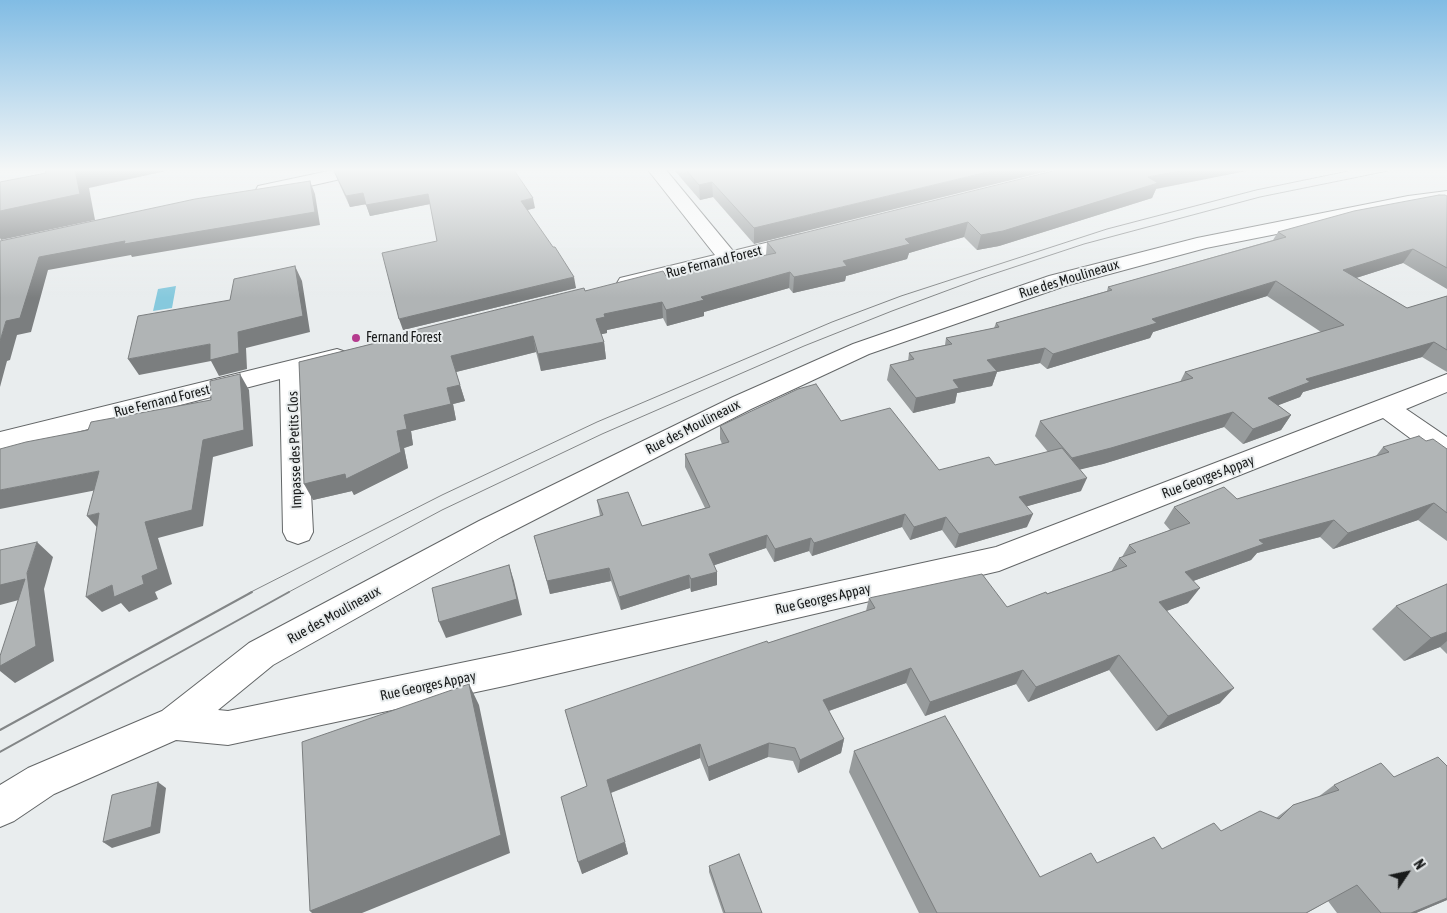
<!DOCTYPE html>
<style>
body{margin:0}
#map{position:relative;width:1447px;height:913px;overflow:hidden;background:#e9edee;font-family:"Asap Condensed",sans-serif}
canvas{display:block}
.north{position:absolute;left:1382px;top:848px;width:50px;height:50px;-webkit-text-stroke:4px #e9edee;paint-order:stroke;rotate:56deg;font-size:14px;font-weight:700;line-height:20px;text-align:center;color:#191b1b}
.north::after{content:'';display:block;margin:auto;width:18px;height:22px;background:#191b1b;clip-path:polygon(50% 0,100% 100%,50% 72%,0 100%)}
</style>
<div id="map">
<canvas width="1447" height="913"></canvas>
<div class="north">N</div>
</div>
<script>
const context = document.querySelector('canvas').getContext('2d');
context.lineJoin = 'round';
function fill(path, color) { context.fillStyle = color; context.fill(path, 'evenodd'); }
const poly = rows => new Path2D(rows.map(r => 'M' + r).join(''));
function stroke(path, color, width, dash) { context.strokeStyle = color; context.lineWidth = width; context.lineCap = dash ? 'butt' : 'round'; context.setLineDash(dash || []); context.stroke(path); }
function label(font, color, halo, rows, align = 'center') {
  context.font = font + ' "Asap Condensed",sans-serif'; context.lineWidth = 4; context.setLineDash([]); context.textBaseline = 'middle'; context.strokeStyle = halo; context.fillStyle = color; for (const [text, x, y, turn = 0] of rows) {
    context.save(); context.translate(x, y); context.rotate((+turn || 0) * Math.PI / 180); context.textAlign = isNaN(turn) ? turn : align; if (halo) context.strokeText(text, 0, 0); context.fillText(text, 0, 0); context.restore();
  }
}
fill(poly([
 [176,286,172,308,153,311,158,289]
]), '#86c9dd');
const street = poly([
 [333,170,366,170,363,174,265,196,258,194,256,190,258,186,333,170],
 [648,170,666,170,733,251,802,234,809,236,812,240,809,244,628,290,620,288,617,283,620,278,715,255,648,170],
 [1447,191,1447,203,1408,208,1206,248,1065,286,869,354,751,409,501,537,273,665,218,710,228,711,509,653,996,547,1447,374,1447,392,1406,409,1447,437,1447,461,1437,458,1383,418,999,571,509,685,228,745,176,740,54,794,14,821,0,827,0,785,28,768,162,711,249,643,479,521,733,397,853,344,1049,276,1197,238,1408,196,1447,191],
 [337,349,346,352,349,357,346,362,305,373,313,532,309,540,298,544,287,540,283,532,280,379,0,452,0,432,337,349]
]);
stroke(street, '#636667', 2);
fill(street, '#fff');
stroke(poly([
 [249,593,442,495,597,422,832,322,901,296,1107,229,1256,190,1353,170],
 [287,593,442,510,602,434,804,346,892,311,981,278,1084,244,1260,197,1393,170]
]), '#838687', 1);
stroke(poly([
 [0,730,252,592],
 [0,752,289,592]
]), '#838687', 2);
fill(poly([
 [674,170,859,170,754,244,713,197,700,200],
 [334,171,535,208,528,210,576,288,403,330,437,241,430,204,370,216,366,204,350,207,338,181],
 [1156,189,1152,198,999,246,977,250,964,237,909,253,907,259,846,276,845,281,793,293,789,288,704,312,704,316,667,326,663,318,607,330,607,333,601,334,604,342,606,359,541,371,536,352,456,372,465,401,453,404,456,420,411,431,413,445,404,448,408,468,354,495,352,491,313,500,299,362,585,291,666,276,766,255,767,242],
 [1447,196,1447,289,1403,263,1356,278,1407,308,1447,296,1447,372,1422,357,1303,392,1300,397,1278,405,1291,415,1281,430,1243,444,1224,427,1103,464,1080,469,1081,491,1027,506,1027,527,955,548,942,530,910,540,902,527,812,556,809,551,774,562,766,548,714,565,717,572,717,585,691,592,690,588,621,610,611,581,550,594,534,536,600,516,597,500,642,526,705,508,685,467,685,454,722,444,720,439,720,426,841,421,939,470,995,465,1048,452,1035,436,1040,421,1180,382,1185,372,1321,332,1267,296,1153,332,1150,338,1047,369,1040,363,997,372,992,386,957,393,955,403,913,413,887,380,890,365,908,361,909,353,945,345,946,338,994,328,996,323,1107,291,1108,287,1273,240,1278,232],
 [1426,441,1447,449,1447,541,1418,520,1333,549,1320,537,1257,553,1251,560,1193,581,1188,603,1166,611,1220,703,1156,731,1109,670,1028,702,1016,684,925,716,906,683,829,711,844,739,841,753,798,773,793,761,768,757,709,781,700,758,611,793,628,854,582,874,587,786,768,643,866,611,869,598,1007,607,1111,572,1119,558,1122,557,1129,545,1170,530,1164,523,1174,507,1237,499,1376,456,1383,447],
 [1447,584,1447,654,1440,647,1404,661,1372,629,1396,606],
 [854,751,1040,877,1097,863,1162,849,1221,831,1276,818,1293,805,1318,797,1334,785,1394,777,1447,766,1447,900,1416,913,1337,913,1328,901,1307,913,919,913,849,772],
 [709,866,762,913,723,913,709,872]
]), '#979b9c');
fill(poly([
 [75,170,171,170,89,188,95,220,1,240,0,238,0,211],
 [996,170,1052,170,754,244,754,228],
 [1184,170,1252,170,1156,189,1152,198,999,246,977,250,981,235,1148,177],
 [310,181,315,194,320,225,132,257,131,255,48,270,31,332,17,335,10,360,7,361,0,387,0,341,6,321,39,257],
 [712,182,713,197,700,200,699,185],
 [363,193,367,204,350,207,346,196],
 [428,194,430,204,370,216,366,205],
 [533,198,535,208,523,211,521,201],
 [968,222,964,237,909,253,907,259,846,276,845,281,793,293,794,277,843,261,905,239],
 [1413,249,1403,263,1334,285,1343,270],
 [295,266,302,281,310,332,246,348,247,369,219,376,211,361,139,375,128,359,210,344,238,332],
 [790,272,789,288,704,312,704,316,667,326,666,310,701,297],
 [574,277,576,288,403,330,399,319],
 [1276,281,1267,296,1153,332,1150,338,1047,369,1053,354,1152,319],
 [662,302,663,318,607,330,607,333,598,335,596,319,604,314],
 [533,336,536,352,456,372,451,356],
 [604,342,606,359,541,371,538,354],
 [1434,342,1422,357,1303,392,1300,397,1258,413,1268,398,1306,379],
 [1045,348,1040,363,997,372,992,386,957,393,955,403,913,413,916,398,953,380,987,360],
 [240,374,249,390,253,446,213,457,203,526,158,538,172,584,155,592,158,599,129,612,121,603,102,612,86,597,112,585,142,576,145,522,203,440],
 [460,385,465,401,453,404,456,420,411,431,413,445,404,448,408,468,354,495,352,491,313,500,304,484,397,431,404,415,447,388],
 [1233,412,1224,427,1103,464,1066,473,1072,458],
 [1291,415,1281,430,1243,444,1253,429],
 [99,471,112,487,0,509,0,490],
 [1087,478,1081,491,1014,510,1019,497],
 [1434,503,1418,520,1333,549,1348,533],
 [99,513,101,532,87,516],
 [905,514,902,527,812,556,814,543],
 [1033,514,1027,527,955,548,959,534],
 [946,517,942,530,910,540,914,527],
 [1334,520,1320,537,1257,553,1251,560,1174,588,1185,572,1259,540],
 [767,535,766,548,709,567,709,554],
 [811,538,809,551,774,562,775,549],
 [37,542,53,557,44,589,54,661,15,683,0,671,0,666,30,597,0,605,0,585,27,573],
 [509,565,514,581,522,615,446,638,439,622],
 [609,568,611,581,550,594,547,581],
 [717,572,717,585,691,592,691,579],
 [689,575,690,588,621,610,619,597],
 [1200,588,1188,603,1148,618,1159,602],
 [1447,632,1447,641,1440,647,1404,661,1431,638],
 [1119,655,1109,670,1028,702,1036,687],
 [911,668,906,683,820,714,823,700],
 [1023,670,1016,684,925,716,930,702],
 [469,684,479,705,510,853,362,913,312,913,310,911],
 [1234,688,1220,703,1156,731,1168,716],
 [844,739,841,753,798,773,800,760],
 [769,743,768,757,709,781,708,767],
 [700,744,700,758,610,793,607,780],
 [158,782,166,788,160,833,112,848,103,842],
 [625,842,628,854,582,874,578,862],
 [1447,898,1447,900,1416,913,1411,913]
]), '#7b7e7f');
const building = poly([
 [45,170,75,170,80,194,0,211,0,182,46,173,45,170],
 [340,170,514,170,533,198,521,201,553,247,555,247,574,277,399,319,382,253,437,241,428,194,366,205,363,193,346,196,334,171,340,170],
 [686,170,996,170,754,228,712,182,699,185,686,170],
 [1057,170,1184,170,1148,177,1158,183,1003,231,981,235,968,222,905,239,910,244,843,261,847,266,794,277,790,272,701,297,704,300,666,310,662,302,604,314,605,317,596,319,604,342,538,354,533,336,451,356,460,385,447,388,451,404,404,415,407,429,397,431,401,452,346,479,345,474,304,484,299,362,404,336,403,333,584,288,585,291,663,271,666,276,776,253,767,242,1057,170],
 [310,181,315,212,124,244,125,241,39,257,20,318,6,321,0,341,0,241,195,199,310,181],
 [1439,195,1445,195,1447,196,1447,268,1413,249,1343,270,1407,308,1447,296,1447,350,1434,342,1306,379,1310,382,1268,398,1291,415,1253,429,1233,412,1111,448,1072,458,1040,421,1193,378,1185,372,1344,325,1276,281,1152,319,1157,323,1053,354,1045,348,987,360,997,371,953,380,959,388,916,398,890,365,914,359,909,353,952,344,946,338,999,327,996,323,1112,290,1108,287,1286,237,1278,232,1354,211,1439,195],
 [295,266,303,316,238,332,239,353,210,360,210,344,128,359,138,316,230,300,234,279,295,266],
 [240,374,244,430,203,440,192,510,145,522,158,569,142,576,144,584,114,597,112,585,86,597,99,513,87,516,99,471,0,490,0,449,26,442,88,430,91,422,211,400,210,381,240,374],
 [816,384,841,421,890,408,939,470,989,457,995,465,1062,448,1087,478,1019,497,1033,514,959,534,946,517,914,527,905,514,814,543,811,538,775,549,767,535,709,554,717,572,691,579,689,575,619,597,609,568,547,581,534,536,603,515,597,500,628,492,642,526,710,507,685,454,729,442,720,426,798,389,816,384],
 [1419,436,1426,441,1433,439,1447,449,1447,513,1434,503,1348,533,1334,520,1259,540,1264,544,1185,572,1200,588,1159,602,1234,688,1168,716,1119,655,1036,687,1023,670,930,702,911,668,823,700,844,739,800,760,795,748,769,743,708,767,700,744,607,780,625,842,578,862,561,797,587,786,565,710,767,641,768,643,875,608,869,598,982,574,1007,607,1046,592,1047,594,1127,566,1119,558,1136,552,1129,545,1190,523,1174,507,1224,487,1237,499,1389,452,1383,447,1419,436],
 [37,542,27,573,36,646,0,666,0,656,25,579,0,585,0,550,37,542],
 [509,565,517,599,439,622,432,588,509,565],
 [1447,584,1447,632,1431,638,1396,606,1447,584],
 [469,684,501,835,310,911,302,742,469,684],
 [945,716,1040,877,1091,853,1097,863,1154,837,1162,849,1214,823,1221,831,1260,811,1279,819,1293,805,1339,790,1334,785,1381,763,1394,777,1438,757,1447,766,1447,898,1411,913,1381,913,1357,885,1306,913,937,913,854,751,945,716],
 [158,782,151,827,103,842,112,795,158,782],
 [739,854,762,913,725,913,709,866,739,854]
]);
fill(building, '#b0b4b5');
stroke(building, '#7b7e7f', 1);
const sky = context.createLinearGradient(0, 0, 0, 298);
sky.addColorStop(0, '#81bce4');
sky.addColorStop(0.57, '#f5f7f7');
sky.addColorStop(1, '#f5f7f700');
context.fillStyle = sky;
context.fillRect(0, 0, 1447, 298);
for (const [x, y, r, color] of [
 [356,338,5,"#b53b8e"]
]) { const dot = new Path2D(); dot.arc(x, y, r, 0, 2 * Math.PI); context.fillStyle = color; context.fill(dot); stroke(dot, '#e9edee', 2); }
label('14px', '#191b1b', '#e9edee', [
 ["Rue Fernand Forest",714,262,-14],
 ["Rue des Moulineaux",1069,279,-17],
 ["Rue Fernand Forest",162,401,-14],
 ["Rue des Moulineaux",693,427,-27],
 ["Impasse des Petits Clos",295,450,-92],
 ["Rue Georges Appay",1208,477,-21],
 ["Rue Georges Appay",823,599,-13],
 ["Rue des Moulineaux",334,615,-29],
 ["Rue Georges Appay",428,686,-12]
]);
label('14px', '#191b1b', '#e9edee', [
 ["Fernand Forest",366,338]
], 'left');
</script>
